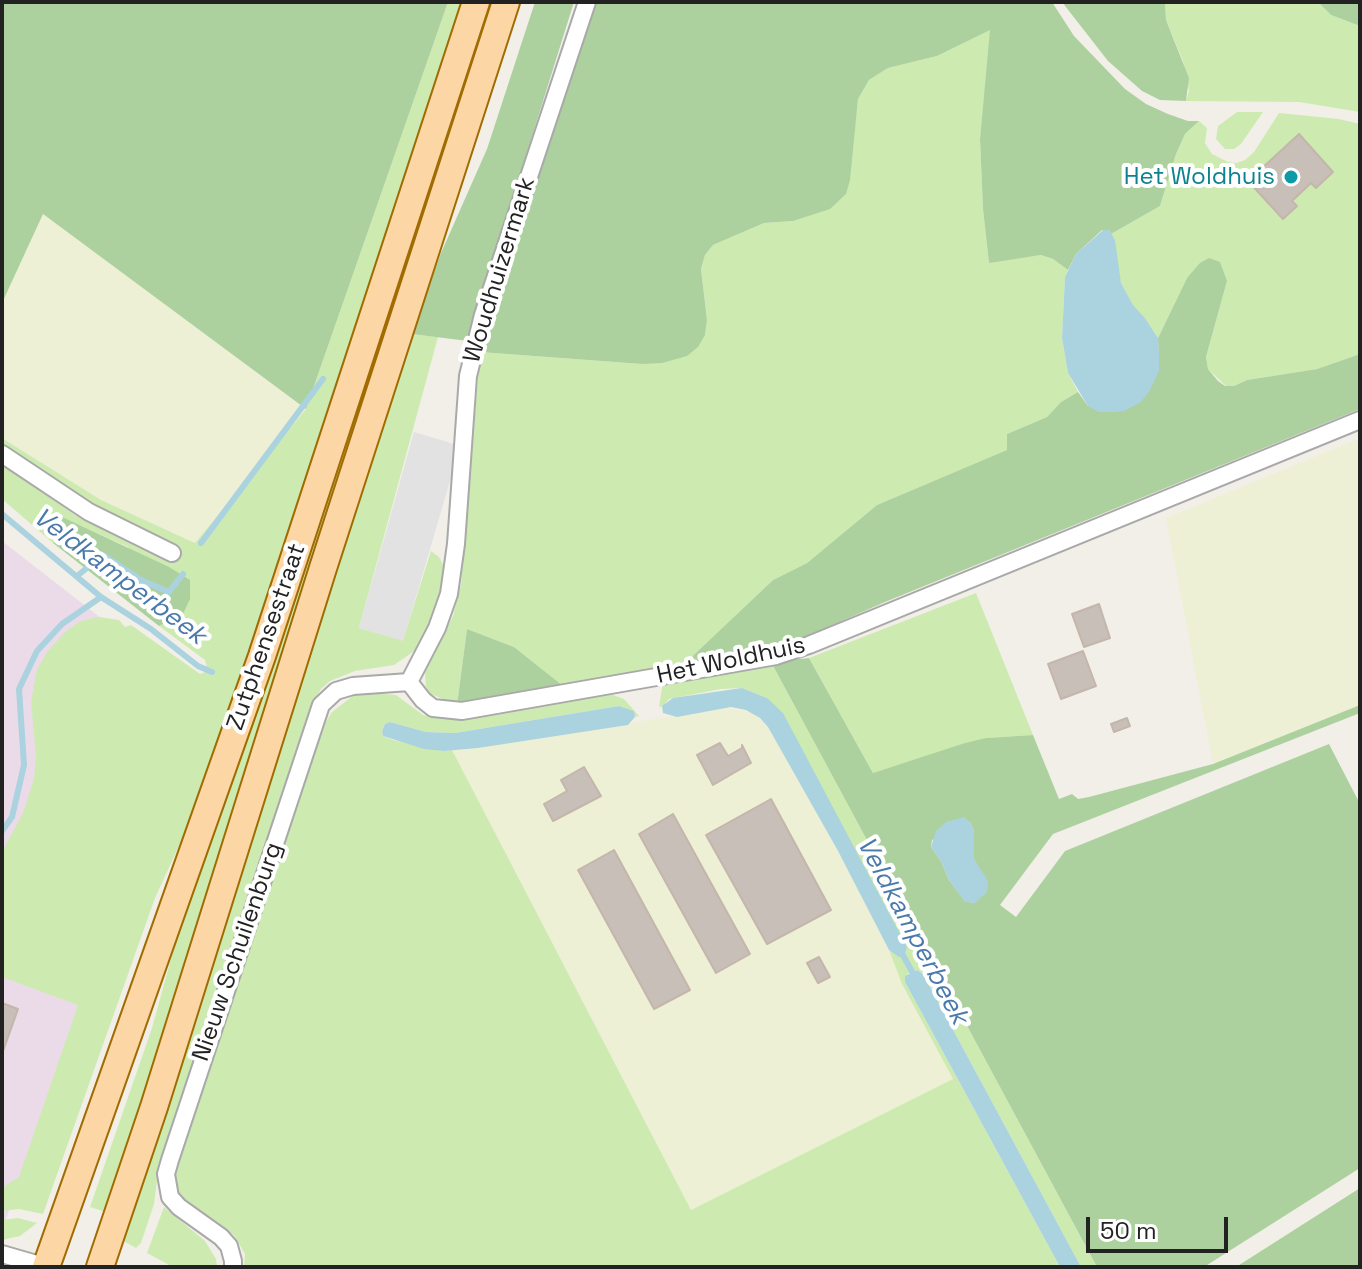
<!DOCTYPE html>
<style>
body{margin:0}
#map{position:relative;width:1362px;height:1269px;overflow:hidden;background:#f2efe9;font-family:"Space Grotesk",sans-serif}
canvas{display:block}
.frame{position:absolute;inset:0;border:4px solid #222;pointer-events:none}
.scale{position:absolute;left:1086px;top:1217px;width:142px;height:36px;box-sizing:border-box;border:4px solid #222;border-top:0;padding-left:10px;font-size:24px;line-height:28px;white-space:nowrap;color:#222;-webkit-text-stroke:6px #fff;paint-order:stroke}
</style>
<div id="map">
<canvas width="1362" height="1269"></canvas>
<div class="frame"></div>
<div class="scale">50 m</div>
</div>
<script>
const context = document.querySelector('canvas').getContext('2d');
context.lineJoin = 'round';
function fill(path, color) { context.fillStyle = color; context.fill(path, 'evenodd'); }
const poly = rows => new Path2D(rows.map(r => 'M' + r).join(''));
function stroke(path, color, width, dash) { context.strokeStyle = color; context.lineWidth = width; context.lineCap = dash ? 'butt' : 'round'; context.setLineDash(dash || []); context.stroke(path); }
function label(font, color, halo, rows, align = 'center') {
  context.font = font + ' "Space Grotesk",sans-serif'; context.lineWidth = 8; context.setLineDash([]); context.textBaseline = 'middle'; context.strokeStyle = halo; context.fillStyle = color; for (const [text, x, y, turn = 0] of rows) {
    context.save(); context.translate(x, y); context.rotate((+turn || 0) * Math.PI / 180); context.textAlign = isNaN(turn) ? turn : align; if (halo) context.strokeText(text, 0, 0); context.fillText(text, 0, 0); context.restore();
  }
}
fill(poly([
 [2,541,196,692,2,1230]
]), '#ebdbe8');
fill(poly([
 [42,213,306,409,195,543,101,500,2,438,2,303],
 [1360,438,1360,705,1213,764,1166,518],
 [726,708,746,710,756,715,768,727,838,851,889,950,902,984,953,1079,691,1210,452,750]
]), '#eef0d5');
fill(poly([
 [448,2,463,2,297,516,200,800,155,898,43,1214,19,1209,2,1211,2,1188,19,1177,78,1005,2,977,2,852,23,813,34,779,36,756,31,702,37,669,48,651,66,631,81,621,99,617,119,620,125,627,131,625,200,674,205,672,211,674,213,669,207,667,205,660,159,626,183,614,128,547,59,516,58,535,53,543,2,499,2,463,75,515,130,543,172,561,180,546,133,526,84,500,2,445,2,438,101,500,195,543,306,409],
 [487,2,495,2,236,813,106,1212,90,1207,152,1028,182,919],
 [1165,2,1318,2,1331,15,1360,26,1360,112,1299,102,1186,101,1189,91,1183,61,1166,20],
 [991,29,980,139,983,209,989,262,1041,255,1053,259,1068,270,1065,277,1062,338,1068,373,1078,392,1061,402,1047,417,1007,434,1008,450,877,505,807,563,773,580,681,667,562,685,514,647,467,629,457,705,431,694,426,687,425,673,453,616,461,585,480,352,642,364,705,335,707,320,701,269,705,255,713,245,764,223,793,221,855,125,858,99,869,80,888,68,937,56],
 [1237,112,1263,112,1241,144,1234,149,1225,149,1216,139,1218,126],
 [1279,113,1339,119,1360,124,1360,354,1317,369,1247,380,1234,386,1226,386,1208,369,1206,357,1227,281,1187,278,1158,338,1145,318,1133,306,1121,283,1111,234,1160,206,1176,154,1185,134,1199,121,1207,128,1205,143,1212,154,1228,162,1236,163,1245,160,1254,152],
 [412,334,438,337,359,628,403,640,431,551,439,557,446,570,438,610,421,645,410,654,394,665,355,671,330,681,321,689,311,705,159,1166,154,1204,141,1243,136,1248,122,1240],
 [976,593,1033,735,986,738,873,773,809,658],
 [771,662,1097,1267,1081,1267,923,974,917,970,907,974,905,982,1060,1267,244,1267,245,1254,234,1235,179,1198,174,1187,173,1173,322,728,332,712,354,695,374,693,396,695,423,715,443,719,605,692,624,699,639,716,635,717,633,711,619,706,455,733,426,732,390,722,385,724,382,731,383,736,393,740,444,751,452,750,691,1210,953,1079,902,984,889,950,891,953,767,698,742,688,721,689,669,699,663,706,659,707,663,682],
 [164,1207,205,1241,216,1259,217,1267,173,1267,147,1253],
 [18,1218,37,1223,20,1236,2,1240,2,1220]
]), '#cdebb0');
fill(poly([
 [2,2,448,2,306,409,43,214,2,303],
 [535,2,574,2,468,341,412,334,441,253,487,149],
 [595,2,1052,2,1074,36,1125,89,1146,104,1168,114,1188,121,1199,121,1185,134,1176,154,1160,206,1111,234,1109,230,1102,230,1076,254,1068,270,1053,259,1041,255,989,263,983,209,980,139,990,30,937,56,888,68,869,80,858,99,850,180,846,194,830,209,793,221,764,223,713,245,705,255,701,269,707,320,705,335,698,347,687,356,662,363,642,364,480,352],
 [1062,2,1165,2,1166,20,1189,78,1186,101,1160,100,1142,91,1108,61],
 [1318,2,1360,2,1360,26,1331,15],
 [1209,258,1220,262,1227,281,1206,357,1208,369,1218,381,1225,386,1234,386,1247,380,1317,369,1360,354,1360,409,885,602,796,641,738,657,681,667,773,580,807,563,877,505,1007,450,1007,434,1047,417,1061,402,1078,392,1088,406,1159,371,1158,338,1187,278,1200,263],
 [58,515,169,567,190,580,190,599,183,614,159,626,53,543,58,535],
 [467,629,514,647,562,685,457,705],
 [809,658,873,773,965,743,986,738,1033,735,1059,799,1072,794,1078,799,1089,797,1213,764,1360,705,1360,713,1053,834,1000,905,1016,917,1065,851,1329,744,1360,804,1360,1168,1204,1267,1097,1267,771,662],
 [970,822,974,831,974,859,979,869,975,903,965,901,949,880,941,861,931,847,932,840],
 [1360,1188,1360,1267,1236,1267]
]), '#add19e');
fill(poly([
 [414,432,454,444,452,474,403,641,359,628]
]), '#e2e2e2');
fill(poly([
 [1103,230,1109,230,1115,240,1121,283,1133,305,1145,318,1158,338,1159,355,1159,371,1150,390,1141,402,1124,411,1114,412,1099,412,1088,406,1068,373,1062,338,1065,277,1076,254],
 [742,688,767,698,783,713,907,947,905,954,899,957,889,950,838,851,768,727,760,718,746,710,731,707,677,717,663,713,662,706,673,698],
 [619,706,634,711,635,717,628,725,478,748,444,751,424,749,383,736,382,731,385,724,390,722,426,732,455,733],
 [964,817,970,822,974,831,974,859,988,881,987,892,975,903,965,902,949,880,941,861,931,847,936,831,946,822],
 [917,970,923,974,1081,1267,1060,1267,905,982,905,976]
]), '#aad3df');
stroke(poly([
 [2,514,101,597,151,629,198,666,212,672],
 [201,543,323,379],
 [77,576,103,555,141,580,169,592,183,574],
 [2,831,12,817,24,765,19,689,37,651,62,624,101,597],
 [899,948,915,977]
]), '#aad3df', 6);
const building = poly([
 [1299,134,1333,172,1316,188,1311,183,1292,201,1297,206,1283,219,1248,181,1299,134],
 [1099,604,1110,638,1084,647,1072,614,1099,604],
 [1083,651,1096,686,1061,699,1048,664,1083,651],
 [1127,718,1130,726,1114,732,1111,724,1127,718],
 [720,743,728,756,742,748,742,745,751,763,713,785,697,755,720,743],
 [584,767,601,796,553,821,544,804,567,791,561,780,584,767],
 [771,799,831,910,767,944,706,835,771,799],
 [673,814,750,954,716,973,639,834,673,814],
 [614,850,690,990,654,1009,578,870,614,850],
 [819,957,830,977,818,983,807,963,819,957],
 [2,1003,18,1009,2,1054,2,1003]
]);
fill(building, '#c7bfb8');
stroke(building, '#c4b6ab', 2);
const street = poly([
 [2,454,89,512,172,553],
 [409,682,423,700,433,708,462,711,776,656,809,645,1360,420],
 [409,682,437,628,449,594,456,544,468,376,483,315,587,2],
 [2,1254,47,1267],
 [233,1267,233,1261,229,1246,221,1237,179,1207,170,1197,166,1174,170,1160,321,705,336,691,353,686,409,682]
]);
const primary = poly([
 [46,1267,262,656,476,2],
 [100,1267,154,1107,323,568,506,2]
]);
stroke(street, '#a9a9a9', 20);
stroke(primary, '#a06b00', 30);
stroke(street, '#fff', 16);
stroke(primary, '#fcd6a4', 26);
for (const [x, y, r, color] of [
 [1291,177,8,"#0f9aa8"]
]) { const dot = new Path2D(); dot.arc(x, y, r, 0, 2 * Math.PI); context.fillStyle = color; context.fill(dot); stroke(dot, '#fff', 3); }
label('24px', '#0d838f', '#fff', [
 ["Het Woldhuis",1275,177]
], 'right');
label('24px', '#222', '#fff', [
 ["Woudhuizermark",500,270,-73],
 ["Zutphensestraat",267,637,-71],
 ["Het Woldhuis",731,661,-12],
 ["Nieuw Schuilenburg",238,952,-71]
]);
label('italic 26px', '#4a7aab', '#fff', [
 ["Veldkamperbeek",119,577,37],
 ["Veldkamperbeek",912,931,62]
]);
</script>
